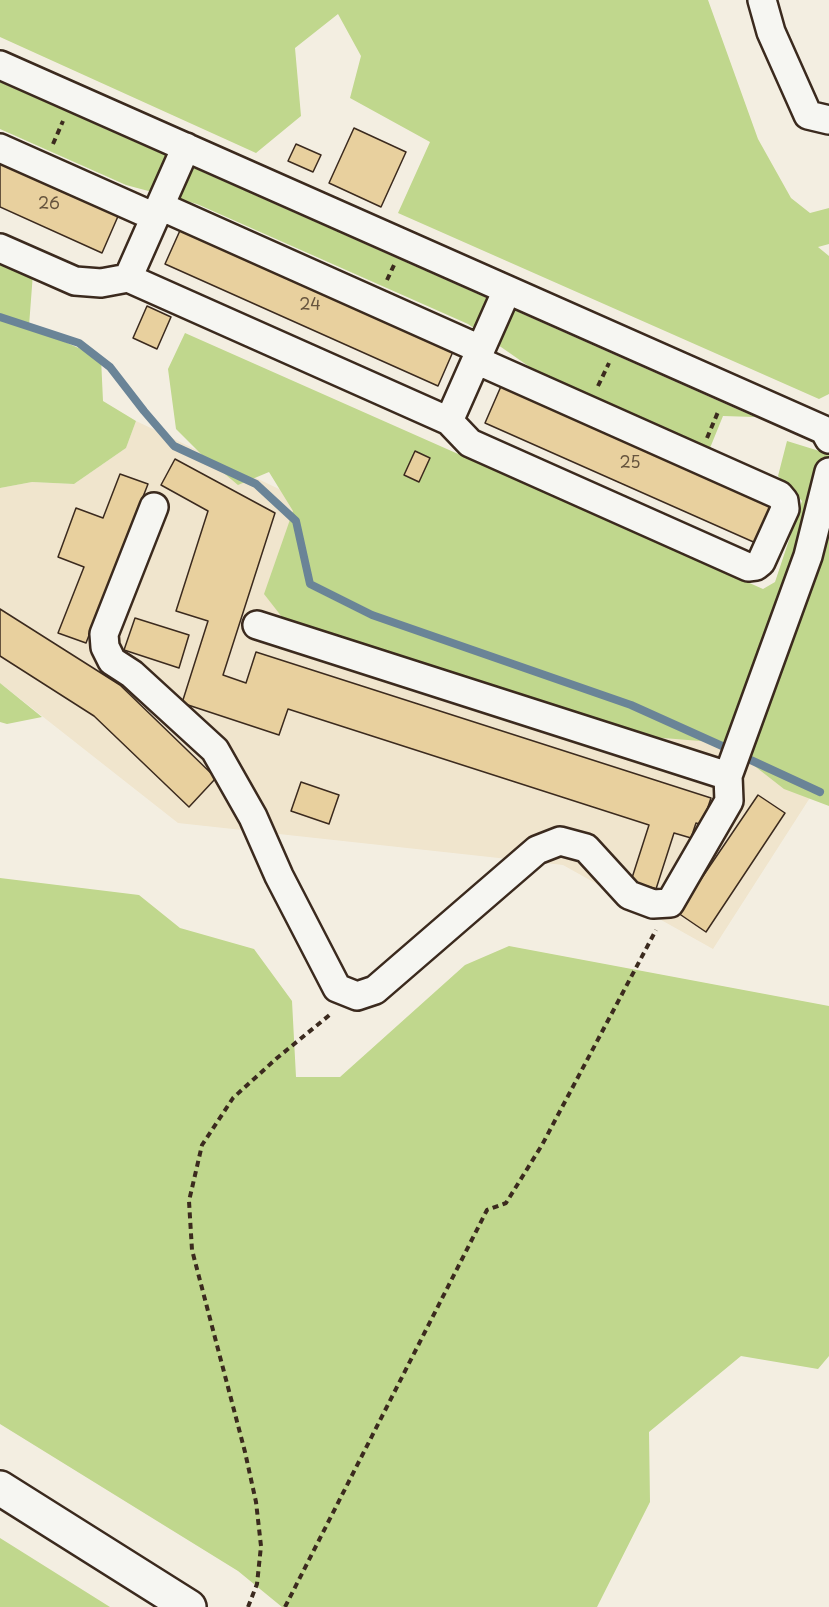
<!DOCTYPE html>
<style>
body{margin:0}
canvas{display:block;background:#f3eee1}
</style>
<canvas width="829" height="1607"></canvas>
<script>
const context = document.querySelector('canvas').getContext('2d');
context.lineJoin = 'round';
function fill(path, color) { context.fillStyle = color; context.fill(path, 'evenodd'); }
const poly = rows => new Path2D(rows.map(r => 'M' + r).join(''));
function stroke(path, color, width, dash) { context.strokeStyle = color; context.lineWidth = width; context.lineCap = dash ? 'butt' : 'round'; context.setLineDash(dash || []); context.stroke(path); }
function label(font, color, halo, rows, align = 'center') {
  context.font = font + ' "Playpen Sans",sans-serif'; context.lineWidth = 5; context.setLineDash([]); context.textBaseline = 'middle'; context.strokeStyle = halo; context.fillStyle = color; for (const [text, x, y, turn = 0] of rows) {
    context.save(); context.translate(x, y); context.rotate((+turn || 0) * Math.PI / 180); context.textAlign = isNaN(turn) ? turn : align; if (halo) context.strokeText(text, 0, 0); context.fillText(text, 0, 0); context.restore();
  }
}
fill(poly([
 [136,421,319,508,707,738,813,793,713,949,563,865,178,823,0,683,0,488,32,482,74,484,126,448]
]), '#f0e5cd');
fill(poly([
 [0,0,708,0,758,139,791,198,810,213,829,208,829,244,818,247,829,256,829,394,819,399,398,213,430,142,350,98,361,56,338,14,295,48,301,116,256,153,0,37],
 [0,82,755,417,723,416,710,448,534,370,468,324,197,204,126,185,0,129],
 [0,259,33,273,29,326,101,358,103,401,136,421,126,448,74,484,32,482,0,488],
 [185,333,763,589,775,582,802,501,778,476,787,441,829,454,829,806,784,789,725,743,626,735,289,626,264,594,293,511,269,472,238,485,201,454,176,429,168,369],
 [0,683,42,717,7,724,0,722],
 [0,878,139,895,180,928,254,949,292,1001,296,1077,340,1077,465,965,509,946,829,1006,829,1356,818,1369,741,1356,649,1432,650,1502,597,1607,282,1607,238,1571,0,1424],
 [0,1538,110,1607,0,1607]
]), '#c0d78d');
stroke(poly([
 [0,317,79,343,110,367,144,411,174,446,256,484,296,521,310,584,372,615,631,705,731,750],
 [742,756,820,792]
]), '#6a8497', 8);
const building = poly([
 [354,128,406,152,381,207,329,183,354,128],
 [296,144,321,155,313,172,288,161,296,144],
 [0,161,119,214,102,253,0,207,0,161],
 [182,226,455,347,438,386,165,264,182,226],
 [147,306,171,317,157,349,133,338,147,306],
 [502,384,775,505,758,544,485,423,502,384],
 [415,451,430,458,419,482,404,475,415,451],
 [175,459,275,513,223,675,246,683,256,652,711,798,702,825,696,823,691,838,674,833,656,889,631,881,649,825,288,709,279,735,182,703,208,621,176,611,208,511,161,485,175,459],
 [120,474,148,484,86,643,58,633,84,567,58,557,76,508,103,518,120,474],
 [0,609,120,685,216,778,189,807,94,716,0,656,0,609],
 [135,618,189,635,179,668,124,650,135,618],
 [301,782,339,795,329,824,291,811,301,782],
 [758,795,785,813,706,932,678,913,758,795]
]);
fill(building, '#e8d09e');
stroke(building, '#3b2a1e', 1.5);
const minor = poly([
 [762,0,771,32,808,115,829,120],
 [0,65,824,430,829,439],
 [0,148,155,217],
 [160,206,480,349],
 [0,248,75,281,101,283,128,278,449,421,470,443,748,567,756,566,761,562,785,509,784,501,779,495,476,360],
 [128,278,186,147],
 [449,421,507,290],
 [154,507,104,634,105,647,112,661,132,674,215,750,253,817,279,876,337,988,357,996,375,990,537,850,560,841,586,848,629,895,653,904,670,903,729,801,728,776,808,556,829,472],
 [257,625,728,776]
]);
const major = poly([
 [0,1488,189,1607]
]);
stroke(minor, '#3b2a1e', 32);
stroke(major, '#3b2a1e', 38);
stroke(poly([
 [53,144,63,121],
 [387,280,394,265],
 [598,386,609,363],
 [707,438,718,412],
 [248,1607,257,1584,261,1546,256,1502,245,1452,192,1250,189,1201,202,1145,233,1098,277,1058,332,1013],
 [285,1607,487,1210,506,1203,542,1145,656,930]
]), '#3b2a1e', 4, [6, 4.5]);
stroke(minor, '#f6f6f2', 27);
stroke(major, '#f6f6f2', 33);
label('16px', '#66543e', null, [
 ["26",49,205],
 ["24",310,306],
 ["25",630,464]
]);
</script>
